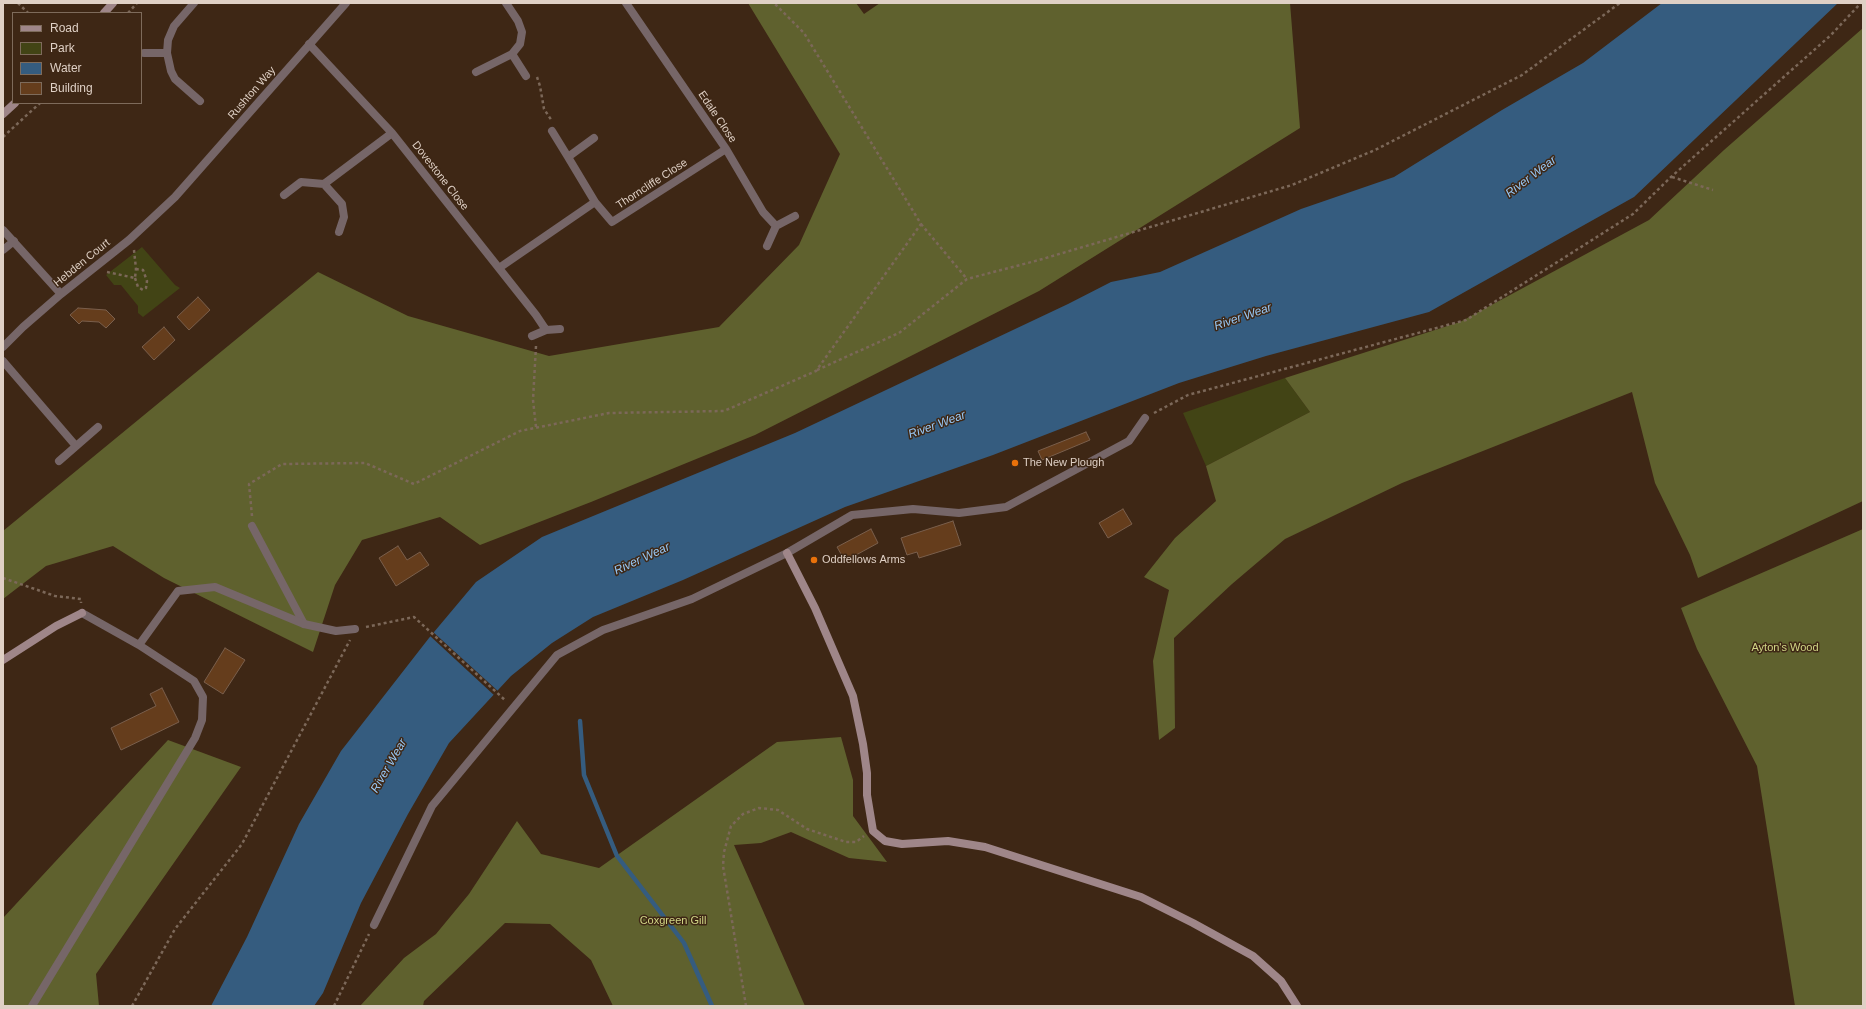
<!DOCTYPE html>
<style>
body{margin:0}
#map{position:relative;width:1866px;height:1009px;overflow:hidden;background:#3e2715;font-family:Helvetica,sans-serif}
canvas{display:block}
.frame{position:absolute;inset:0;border:4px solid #dfd0c5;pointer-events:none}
.legend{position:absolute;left:12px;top:12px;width:130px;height:92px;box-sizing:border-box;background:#3e2715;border:1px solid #7e6b5b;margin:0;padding:5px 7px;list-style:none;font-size:12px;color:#dfd0c5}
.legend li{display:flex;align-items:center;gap:8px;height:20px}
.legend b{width:20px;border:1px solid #7e6b5b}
</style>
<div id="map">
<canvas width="1866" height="1009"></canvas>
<div class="frame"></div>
<ul class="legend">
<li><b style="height:5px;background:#9f8689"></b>Road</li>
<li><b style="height:11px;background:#424415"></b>Park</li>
<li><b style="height:11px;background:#355c7f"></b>Water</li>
<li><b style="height:11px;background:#653d1c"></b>Building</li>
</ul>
</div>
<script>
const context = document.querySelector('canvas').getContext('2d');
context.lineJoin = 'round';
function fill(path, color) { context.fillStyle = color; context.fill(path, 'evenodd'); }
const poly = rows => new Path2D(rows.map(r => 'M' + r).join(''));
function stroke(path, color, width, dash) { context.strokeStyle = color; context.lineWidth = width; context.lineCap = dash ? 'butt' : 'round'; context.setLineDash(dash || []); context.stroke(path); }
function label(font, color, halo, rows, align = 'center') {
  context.font = font + ' Helvetica,sans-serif'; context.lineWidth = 3; context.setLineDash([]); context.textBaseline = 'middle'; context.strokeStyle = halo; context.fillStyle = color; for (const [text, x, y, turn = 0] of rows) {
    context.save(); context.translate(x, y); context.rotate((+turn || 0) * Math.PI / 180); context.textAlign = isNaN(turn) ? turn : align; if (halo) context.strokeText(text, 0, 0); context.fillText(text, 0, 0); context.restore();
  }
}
fill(poly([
 [142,247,175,285,180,288,143,317,138,313,138,306,121,285,114,285,106,275],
 [1285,378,1310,412,1206,466,1183,413]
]), '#424415');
fill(poly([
 [748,3,856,3,864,14,880,3,1290,3,1300,128,1039,291,755,435,591,502,480,545,440,517,362,540,335,585,313,652,164,578,113,546,46,566,3,599,3,531,318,272,408,316,549,356,719,327,799,245,840,154],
 [1863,28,1863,501,1698,578,1690,555,1655,483,1632,392,1402,483,1285,539,1232,584,1174,638,1175,728,1159,740,1153,661,1169,590,1144,577,1175,538,1216,501,1206,466,1310,412,1285,378,1460,322,1649,220,1724,150],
 [1863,529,1863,1006,1795,1006,1757,766,1697,649,1681,608],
 [841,737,853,780,853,816,887,862,849,858,791,832,761,843,734,845,805,1006,613,1006,591,960,550,924,505,923,424,1001,423,1006,360,1006,404,958,436,934,469,894,517,821,541,854,599,868,777,742],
 [168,740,241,767,96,974,99,1006,3,1006,3,918]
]), '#5f612e');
fill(poly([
 [1662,3,1838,3,1634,197,1429,312,1266,356,1179,383,993,455,845,507,683,580,593,617,552,643,511,676,449,743,408,814,361,903,323,993,314,1006,211,1006,247,937,299,824,341,751,429,638,476,582,542,537,795,433,1068,304,1111,282,1160,272,1301,209,1394,177,1502,110,1583,63]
]), '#355c7f');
fill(poly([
 [432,631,499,692,495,696,429,635]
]), '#3e2715');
stroke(poly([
 [580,721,584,775,617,856,684,943,712,1006]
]), '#355c7f', 4.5);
const building = poly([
 [198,297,210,310,189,330,177,317,198,297],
 [78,308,106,310,115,319,106,328,99,322,82,321,79,324,70,315,78,308],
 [164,327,175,340,154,360,142,347,164,327],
 [1086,432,1090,440,1042,460,1038,451,1086,432],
 [1123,509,1132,524,1108,538,1099,523,1123,509],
 [953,521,961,545,919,558,917,552,907,555,901,538,953,521],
 [871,529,878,543,845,561,837,547,871,529],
 [398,546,407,560,420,552,429,565,396,586,379,558,398,546],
 [225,648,245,660,223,694,204,682,225,648],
 [162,688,179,722,121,750,111,728,156,706,150,694,162,688]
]);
fill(building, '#653d1c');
stroke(building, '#7a5f4c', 1);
stroke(poly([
 [18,3,28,13],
 [128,13,137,3],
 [537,77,540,86,544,109,552,121],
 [3,137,40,103],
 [1672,177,1713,190],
 [921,224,967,279],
 [107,272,135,278,136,269,134,250],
 [135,278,138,287,143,290,146,288,147,281,143,270,136,269],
 [536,346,533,400,536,427],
 [817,370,899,333,967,279,1039,260,1292,185,1375,150,1522,75,1620,3],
 [1154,413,1188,395,1466,320,1633,214,1671,177,1831,35,1861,3],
 [252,516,249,484,282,464,365,463,414,484,520,431,609,413,724,411,816,371,921,224,804,33,774,3],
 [3,578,55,596,81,599,81,603],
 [366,627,414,617,506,701],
 [132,1006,175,929,242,844,350,640],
 [334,1006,369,934],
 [746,1006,723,866,724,852,731,826,743,814,759,808,778,810,807,829,846,842,856,842,864,836]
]), '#7c6859', 2.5, [3, 3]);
stroke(poly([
 [252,526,304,624]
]), '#766668', 8);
stroke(poly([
 [506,3,518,21,522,32,520,44,512,54,526,76],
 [626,3,726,149,763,212,776,226,795,216],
 [309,44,392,133,536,315,546,330],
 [144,53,167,53,171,71,175,79,200,101],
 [167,53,168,40,174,26,194,3],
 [476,72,512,54],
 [552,131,568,157],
 [594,138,568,157,595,202],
 [324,184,392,133],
 [284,195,301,182,324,184,342,204,344,217,339,232],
 [3,230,61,294],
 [767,246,776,226],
 [3,250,14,241],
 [499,268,595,202,612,222,726,149],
 [532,336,546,330,560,329],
 [3,347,23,327,61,294,129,240,175,197,346,3],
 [3,361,76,446],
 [59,461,98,427],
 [139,645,178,591,215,587,304,624,336,631,355,629],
 [374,925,432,806,557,655,603,630,692,599,787,553,852,515,913,509,959,513,1006,507,1129,441,1145,418],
 [32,1006,195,738,202,720,203,697,194,681,139,645,82,613]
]), '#766668', 8);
stroke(poly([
 [104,13,113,3],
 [3,114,15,103],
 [787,553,815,608,853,696,863,744,867,773,867,795,873,831,885,841,902,844,948,841,985,847,1141,897,1193,923,1253,956,1281,981,1297,1006],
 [3,660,56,626,82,613]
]), '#9f8689', 8);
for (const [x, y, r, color] of [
 [1015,463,4,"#e8710a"],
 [814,560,4,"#e8710a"]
]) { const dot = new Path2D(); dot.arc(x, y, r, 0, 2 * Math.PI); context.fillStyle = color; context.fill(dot); stroke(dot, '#3e2715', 1.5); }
label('11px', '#dfd0c5', '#3e2715', [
 ["Rushton Way",252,93,-49],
 ["Edale Close",717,117,56],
 ["Dovestone Close",440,176,52],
 ["Thorncliffe Close",652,184,-33],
 ["Hebden Court",82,263,-39]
]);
label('11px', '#dfd0c5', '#3e2715', [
 ["The New Plough",1023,463],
 ["Oddfellows Arms",822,560]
], 'left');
label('11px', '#d1d686', '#3e2715', [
 ["Ayton's Wood",1785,648],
 ["Coxgreen Gill",673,921]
]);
label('italic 12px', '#97c8f6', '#3e2715', [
 ["River Wear",1531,177,-37],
 ["River Wear",1243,317,-19],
 ["River Wear",937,425,-20],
 ["River Wear",642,559,-25],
 ["River Wear",389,766,-60]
]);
</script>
